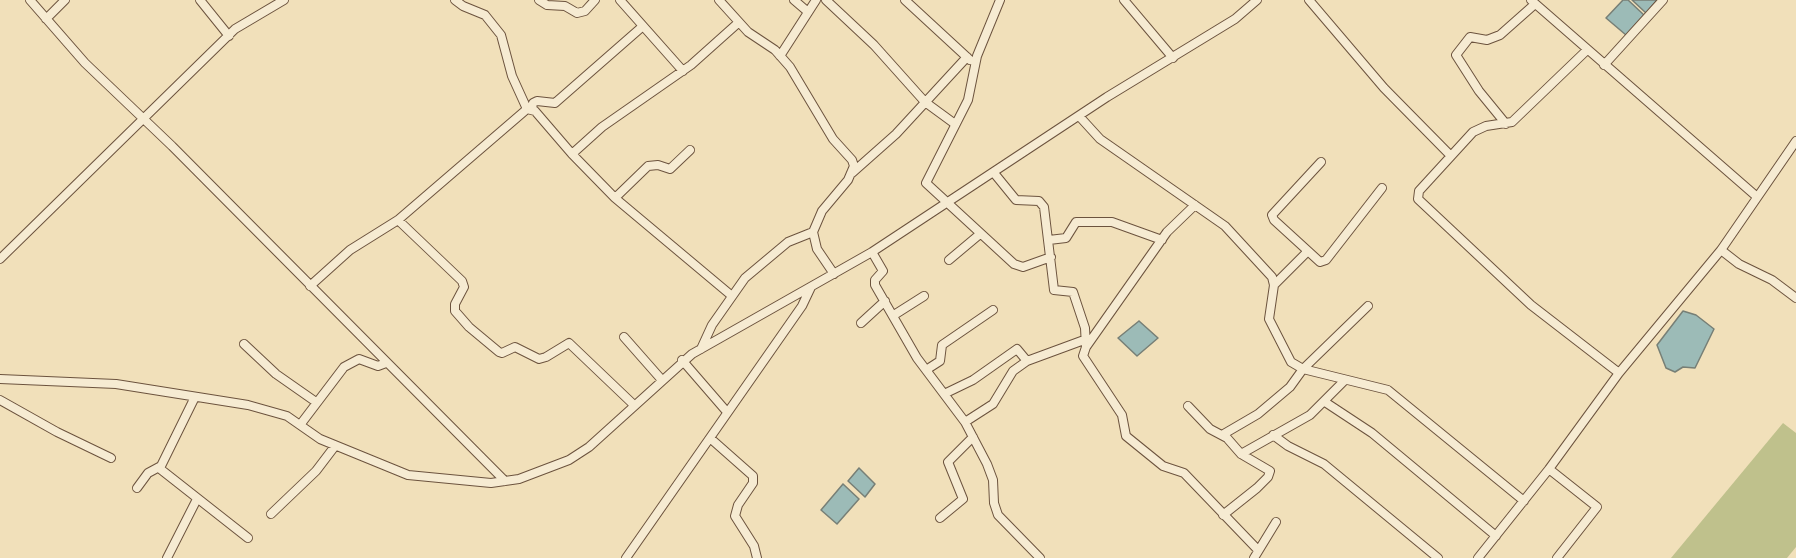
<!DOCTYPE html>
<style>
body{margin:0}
canvas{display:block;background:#f1e0ba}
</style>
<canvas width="1796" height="558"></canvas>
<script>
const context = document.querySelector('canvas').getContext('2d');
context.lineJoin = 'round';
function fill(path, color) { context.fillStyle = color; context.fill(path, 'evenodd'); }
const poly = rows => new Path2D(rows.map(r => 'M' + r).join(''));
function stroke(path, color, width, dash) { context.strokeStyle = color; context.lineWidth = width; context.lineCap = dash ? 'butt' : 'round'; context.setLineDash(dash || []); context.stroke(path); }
fill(poly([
 [1783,423,1796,433,1796,547,1787,558,1671,558]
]), '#bfc18c');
const water = poly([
 [1623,0,1628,0,1644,15,1626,35,1606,18,1623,0],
 [1632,0,1657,0,1646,13,1632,0],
 [1683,311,1696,315,1714,329,1695,368,1683,367,1675,372,1666,368,1657,345,1683,311],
 [1139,321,1158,338,1137,356,1118,338,1139,321],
 [859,468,875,484,865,497,848,481,859,468],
 [843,484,859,499,837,524,821,510,843,484]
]);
fill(water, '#9cbbb7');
stroke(water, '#777f76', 1.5);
const minor = poly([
 [30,0,85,63,172,146,505,481],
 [200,0,229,36],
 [455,0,463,6,485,15,501,35,512,76,527,109],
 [539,0,547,5,565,6,577,13,585,11,595,0],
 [620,0,683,71],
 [719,0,748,32,775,50,790,67,833,139,852,160,854,166,848,180,822,211,813,232,817,249,834,274],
 [794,0,808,12],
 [826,0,874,45,925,102,955,124],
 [905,0,970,60],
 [1000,0,977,56,968,100,926,183,1014,264,1023,267,1051,257],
 [1124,0,1173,58],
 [1309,0,1384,88,1451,156],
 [1531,0,1756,196],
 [46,19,65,0],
 [1587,50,1512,122,1486,126,1473,132,1419,191,1418,199,1531,305,1619,373],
 [780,56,816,0],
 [1604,65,1663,0],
 [532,109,533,103,537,101,555,103,643,26],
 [1079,116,1100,139,1225,226,1272,277,1274,285,1269,319,1291,362,1303,369,1388,390,1524,501],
 [1506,124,1479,91,1456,55,1470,37,1487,40,1500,35,1535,4],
 [572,154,602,127,691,65,738,23],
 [1321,162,1272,215,1274,220,1320,262,1326,260,1382,188],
 [852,173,896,134,967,57],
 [994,173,1016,200,1039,201,1044,207,1054,290,1073,292,1085,328,1086,347],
 [615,198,648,166,658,165,670,169,690,150],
 [1195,205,1167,232,1086,347,1083,356,1122,415,1126,436,1163,466,1184,473,1257,549],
 [398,220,462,281,464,287,455,304,455,311,469,327,499,352,502,353,515,347,539,359,546,357,569,343,634,405],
 [1049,240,1066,238,1076,222,1112,222,1162,240],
 [1721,250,1739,264,1772,280,1796,298],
 [872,252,883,271,875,280,875,285,917,358,965,422,987,464,993,480,994,503,998,515,1040,558],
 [0,259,235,29,284,0],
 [949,260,980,234],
 [1274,285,1308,251],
 [310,286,350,250,398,220,527,109,535,111,572,154,615,198,732,296],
 [894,315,924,296],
 [861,323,885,301],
 [624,337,661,379],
 [244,344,276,374,316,402],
 [701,349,712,325,745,278,788,242,813,232],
 [682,360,727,412],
 [926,370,940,361,942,345,993,310],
 [0,379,116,384,248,405,287,416,320,439,408,475,491,483,519,479,569,460,589,447,692,354,872,252,1107,97,1235,19,1257,0],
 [944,394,973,380,1017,349,1027,361],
 [0,400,57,432,111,458],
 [1325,402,1372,433,1496,536],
 [1188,406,1210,429,1227,438,1241,454,1270,471,1268,477,1257,488,1223,515],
 [965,422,993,404,1013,371,1027,361,1084,340],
 [300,425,344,367,359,359,378,366,386,363],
 [1222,435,1258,414,1290,387,1303,369,1368,306],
 [1273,435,1288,446,1324,464,1438,558],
 [710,438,753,476,753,483,738,505,735,516,754,546,757,558],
 [1241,454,1310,415,1345,380],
 [159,468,248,538],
 [1549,469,1597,507,1557,558],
 [137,488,148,473,161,466,195,397],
 [271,514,316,471,335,446],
 [940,518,963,499,948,462,973,437],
 [167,558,197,499],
 [626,558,802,306,811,287],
 [1254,558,1276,522],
 [1478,558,1549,469,1619,373,1721,250,1796,141]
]);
stroke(minor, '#6c533e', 10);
stroke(minor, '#f6ebd2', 8);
</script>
